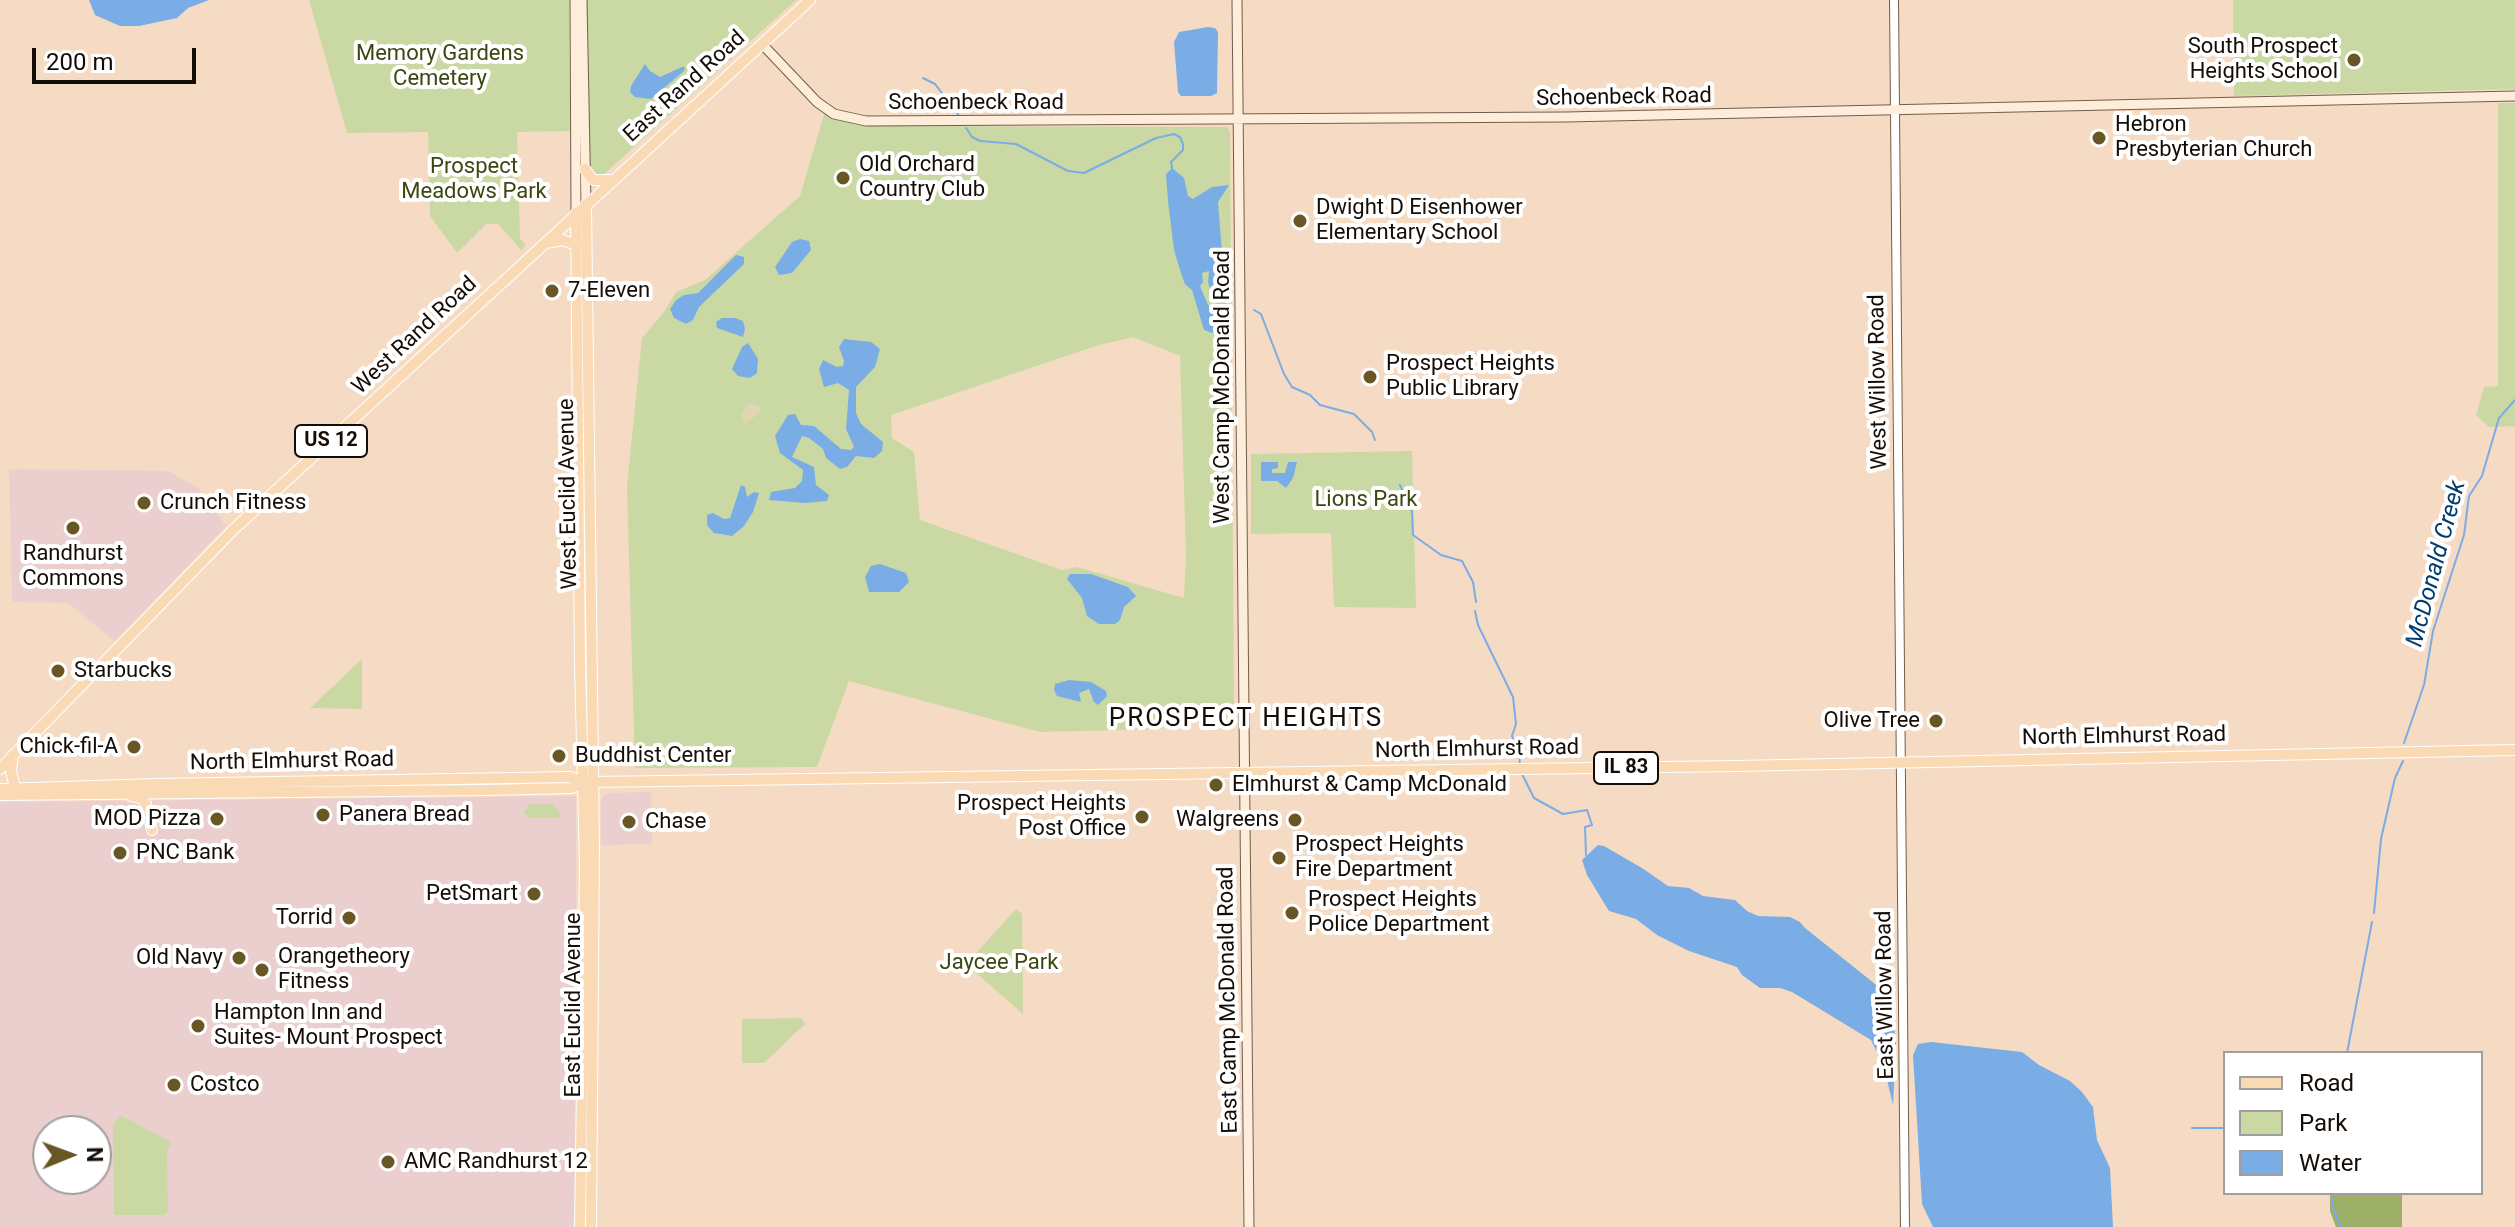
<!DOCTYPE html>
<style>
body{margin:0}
#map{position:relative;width:2515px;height:1227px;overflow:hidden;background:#f5dbc4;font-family:Roboto,sans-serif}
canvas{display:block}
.legend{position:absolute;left:2223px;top:1051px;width:260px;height:144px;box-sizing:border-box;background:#fff;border:2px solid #a19e9b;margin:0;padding:10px 14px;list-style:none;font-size:24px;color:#150c05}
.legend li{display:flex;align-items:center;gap:16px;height:40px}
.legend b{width:40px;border:2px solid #a19e9b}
.north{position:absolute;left:32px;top:1115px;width:80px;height:80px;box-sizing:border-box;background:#fff;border:2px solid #a19e9b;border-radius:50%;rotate:89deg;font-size:22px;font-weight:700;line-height:32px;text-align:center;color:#150c05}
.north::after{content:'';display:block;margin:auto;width:28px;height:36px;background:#685725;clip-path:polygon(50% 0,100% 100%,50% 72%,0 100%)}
.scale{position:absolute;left:32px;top:48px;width:164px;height:36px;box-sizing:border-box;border:4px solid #150c05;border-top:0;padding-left:10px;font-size:24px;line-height:28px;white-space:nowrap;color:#150c05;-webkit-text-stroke:6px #fff;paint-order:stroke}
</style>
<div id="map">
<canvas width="2515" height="1227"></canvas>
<ul class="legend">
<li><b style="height:10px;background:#fadab5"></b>Road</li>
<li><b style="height:22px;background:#cad9a3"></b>Park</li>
<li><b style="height:22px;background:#7aace5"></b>Water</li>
</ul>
<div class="north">N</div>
<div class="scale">200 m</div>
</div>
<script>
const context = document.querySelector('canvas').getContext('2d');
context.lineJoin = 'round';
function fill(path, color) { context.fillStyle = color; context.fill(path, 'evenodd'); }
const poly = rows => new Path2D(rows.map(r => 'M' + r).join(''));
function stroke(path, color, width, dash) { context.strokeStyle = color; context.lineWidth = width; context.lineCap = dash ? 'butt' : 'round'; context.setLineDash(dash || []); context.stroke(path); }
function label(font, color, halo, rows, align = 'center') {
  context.font = font + ' Roboto,sans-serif'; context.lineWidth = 8; context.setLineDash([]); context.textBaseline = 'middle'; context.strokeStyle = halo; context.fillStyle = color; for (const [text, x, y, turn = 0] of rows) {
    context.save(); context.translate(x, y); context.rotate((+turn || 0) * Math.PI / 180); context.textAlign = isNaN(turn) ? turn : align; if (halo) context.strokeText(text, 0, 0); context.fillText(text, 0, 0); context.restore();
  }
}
fill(poly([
 [9,469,169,471,198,488,226,526,115,641,68,603,14,602,12,598],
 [651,792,652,844,601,845,601,800,603,796,610,793],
 [576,796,577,1227,0,1227,0,802],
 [48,1131,96,1131,96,1179,48,1179]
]), '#eacfce');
fill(poly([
 [309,0,569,0,570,131,517,132,520,239,526,245,521,250,498,224,486,224,457,253,430,216,428,132,347,133],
 [586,0,796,0,602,176,590,171],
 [2233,0,2515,0,2515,89,2234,96],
 [2498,103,2515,103,2515,426,2489,427,2476,415,2484,387,2498,386],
 [825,111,856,124,893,126,1227,127,1230,131,1234,710,1162,712,1161,729,1040,732,849,681,817,767,635,768,627,487,642,338,664,312,676,292,705,280,800,196],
 [1133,337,1180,356,1186,555,1184,598,1077,567,1062,570,920,520,914,452,892,438,891,415,1099,345],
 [1412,451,1416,608,1334,607,1331,533,1251,534,1251,454],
 [362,659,362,709,310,708],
 [530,804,553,804,561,815,560,818,529,818,524,812],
 [1016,909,1022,914,1023,1014,966,964],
 [802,1018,805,1024,764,1063,742,1063,742,1019],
 [120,1115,171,1142,167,1153,168,1211,165,1215,114,1215,113,1125]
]), '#cad9a3');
fill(poly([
 [2330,1193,2402,1193,2402,1227,2336,1227,2330,1211]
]), '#9daf66');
fill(poly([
 [749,403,759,406,761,412,744,424,741,414]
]), '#e0d7b2');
fill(poly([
 [89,0,209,0,188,8,177,18,139,26,120,26,95,15],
 [1208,27,1215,28,1218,32,1217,93,1211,96,1181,96,1178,92,1174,42,1179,32],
 [645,64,650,71,660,77,682,67,685,67,684,71,651,99,635,97,630,92,631,86],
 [1172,168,1184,178,1188,196,1193,199,1212,187,1229,185,1218,202,1226,303,1231,312,1224,326,1226,338,1204,330,1192,290,1185,284,1182,276,1174,250,1168,201,1166,174],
 [1209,271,1208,282,1212,295,1217,298,1216,305,1212,307,1208,305,1200,286,1203,282,1202,273],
 [800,239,809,241,811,250,792,273,779,275,775,267,792,242],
 [736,255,744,257,744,264,699,307,693,320,686,324,674,318,670,309,676,300,684,295,698,293],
 [722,318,735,318,743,321,745,329,743,337,717,328,716,322],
 [844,339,871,342,880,349,875,367,856,387,856,413,861,424,883,442,882,451,874,458,856,456,847,467,840,469,826,458,823,449,809,438,802,436,792,457,814,467,816,485,829,495,827,501,805,503,769,500,771,492,795,488,802,481,803,470,780,453,775,436,788,415,795,414,801,425,814,426,841,449,851,450,854,447,846,429,849,390,838,383,824,387,819,369,823,360,837,367,843,366,844,361,839,347],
 [748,343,758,359,757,373,750,378,738,376,732,369,742,347],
 [1261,462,1278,462,1278,468,1272,469,1272,473,1285,473,1288,462,1297,462,1293,478,1286,488,1277,481,1261,481],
 [741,485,745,487,747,497,754,492,759,493,753,512,744,526,732,536,714,533,707,525,707,515,713,513,724,519,730,518],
 [880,564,906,573,909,582,899,592,869,592,865,577,871,566],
 [1070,574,1091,574,1128,587,1136,596,1124,607,1120,620,1115,624,1099,624,1087,616,1082,598,1067,579],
 [1069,680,1091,682,1106,691,1107,696,1098,705,1094,702,1089,689,1079,693,1081,702,1057,696,1054,690,1055,684],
 [1598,845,1604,846,1642,868,1668,886,1689,888,1703,896,1735,900,1747,911,1758,916,1790,917,1800,922,1805,928,1885,992,1891,1010,1896,1041,1893,1105,1884,1067,1871,1040,1792,992,1780,988,1760,988,1742,975,1737,967,1689,951,1657,935,1636,919,1609,911,1587,875,1582,860],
 [1931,1042,2022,1052,2039,1065,2070,1081,2082,1092,2093,1107,2097,1140,2110,1168,2113,1227,1933,1227,1922,1204,1913,1055,1918,1044]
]), '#7aace5');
stroke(poly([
 [923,78,935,84,960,117],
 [966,128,972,137,980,141,1016,144,1068,171,1084,173,1156,138,1174,134,1180,137,1183,144,1183,150,1171,162,1172,168],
 [1254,310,1261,314,1284,374,1292,387,1310,395,1320,405,1354,414,1372,432,1375,440],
 [1400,485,1412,512,1413,535,1441,555,1462,561,1473,582,1476,602],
 [1475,611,1478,625,1513,697,1516,724,1512,736,1519,752,1520,766],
 [2404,743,2424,685,2433,631,2464,535,2469,496,2482,476,2499,418,2515,400],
 [1522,774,1534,798,1563,814,1587,810,1592,825,1585,827,1586,855],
 [2374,913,2381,839,2395,778,2403,761],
 [2347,1053,2372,922],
 [2192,1128,2225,1128],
 [2332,1193,2332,1206,2341,1227]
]), '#7aace5', 2);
const tertiary = poly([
 [1894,0,1905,1227]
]);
const secondary = poly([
 [575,0,576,213],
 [582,0,586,204],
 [1237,0,1249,1227],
 [762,44,817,102,834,114,866,121,1566,117,2515,96]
]);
const primary = poly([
 [585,169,593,180,611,180],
 [586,204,594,848,591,1227],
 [576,213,580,664,585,865,580,1227],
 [546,243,562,240,577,245],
 [13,755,11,772,15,787],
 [0,769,234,529,810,0],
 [0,789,157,784,571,777,583,783],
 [0,795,485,790,572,788,583,783,592,782,1736,766,2515,750],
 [131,796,141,798,146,804,152,830]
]);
stroke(tertiary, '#735d4a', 10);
stroke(secondary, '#735d4a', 11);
stroke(primary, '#fff', 12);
stroke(tertiary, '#fff', 8);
stroke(secondary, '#fdedda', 9);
stroke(primary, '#fadab5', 10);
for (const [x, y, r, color] of [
 [2354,60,8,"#685725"],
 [2099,138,8,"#685725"],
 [843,178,8,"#685725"],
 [1300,221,8,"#685725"],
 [552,291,8,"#685725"],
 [1370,377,8,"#685725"],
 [144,503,8,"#685725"],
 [73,528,8,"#685725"],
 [58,671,8,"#685725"],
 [1936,721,8,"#685725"],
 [134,747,8,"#685725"],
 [559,756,8,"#685725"],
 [1216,785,8,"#685725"],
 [323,815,8,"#685725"],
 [1142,817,8,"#685725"],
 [217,819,8,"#685725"],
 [1295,820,8,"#685725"],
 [629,822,8,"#685725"],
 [120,853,8,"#685725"],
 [1279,858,8,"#685725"],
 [534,894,8,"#685725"],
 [1292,913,8,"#685725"],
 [349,918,8,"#685725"],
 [239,958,8,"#685725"],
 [262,970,8,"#685725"],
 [198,1026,8,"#685725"],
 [174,1085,8,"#685725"],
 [388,1162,8,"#685725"]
]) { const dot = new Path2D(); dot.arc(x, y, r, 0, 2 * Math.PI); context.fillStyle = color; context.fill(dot); stroke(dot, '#fff', 3); }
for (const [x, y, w] of [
 [331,441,72],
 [1626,768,64]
]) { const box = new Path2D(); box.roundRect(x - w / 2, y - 16, w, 32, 6); context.fillStyle = '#fff'; context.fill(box); stroke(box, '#150c05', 2); }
label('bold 20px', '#150c05', null, [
 ["US 12",331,441],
 ["IL 83",1626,768]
]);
label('22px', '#150c05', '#fff', [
 ["South Prospect",2338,47,"right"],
 ["Heights School",2338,72,"right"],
 ["Hebron",2115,125],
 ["Presbyterian Church",2115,150],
 ["Old Orchard",859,165],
 ["Country Club",859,190],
 ["Dwight D Eisenhower",1316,208],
 ["Elementary School",1316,233],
 ["7-Eleven",568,291],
 ["Prospect Heights",1386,364],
 ["Public Library",1386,389],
 ["Crunch Fitness",160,503],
 ["Randhurst",73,554,"center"],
 ["Commons",73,579,"center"],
 ["Starbucks",74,671],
 ["Olive Tree",1920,721,"right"],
 ["Chick-fil-A",118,747,"right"],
 ["Buddhist Center",575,756],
 ["Elmhurst & Camp McDonald",1232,785],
 ["Prospect Heights",1126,804,"right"],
 ["Post Office",1126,829,"right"],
 ["Panera Bread",339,815],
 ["MOD Pizza",201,819,"right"],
 ["Walgreens",1279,820,"right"],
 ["Chase",645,822],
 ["Prospect Heights",1295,845],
 ["Fire Department",1295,870],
 ["PNC Bank",136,853],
 ["PetSmart",518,894,"right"],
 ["Prospect Heights",1308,900],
 ["Police Department",1308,925],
 ["Torrid",333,918,"right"],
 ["Orangetheory",278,957],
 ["Fitness",278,982],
 ["Old Navy",223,958,"right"],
 ["Hampton Inn and",214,1013],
 ["Suites- Mount Prospect",214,1038],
 ["Costco",190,1085],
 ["AMC Randhurst 12",404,1162]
], 'left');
label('22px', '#3b4610', '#fff', [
 ["Memory Gardens",440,54],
 ["Cemetery",440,79],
 ["Prospect",474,167],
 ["Meadows Park",474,192],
 ["Lions Park",1366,500],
 ["Jaycee Park",999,963]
]);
label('22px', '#150c05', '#fff', [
 ["East Rand Road",685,87,-42],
 ["Schoenbeck Road",1624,98,-1],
 ["Schoenbeck Road",976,103],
 ["West Rand Road",415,336,-43],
 ["West Willow Road",1879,382,-91],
 ["West Camp McDonald Road",1223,387,-90],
 ["West Euclid Avenue",569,494,-91],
 ["North Elmhurst Road",2124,737,-1],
 ["North Elmhurst Road",1477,750,-1],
 ["North Elmhurst Road",292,762,-1],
 ["East Willow Road",1886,995,-91],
 ["East Camp McDonald Road",1229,1000,-91],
 ["East Euclid Avenue",574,1005,-90]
]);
label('italic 24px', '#043b6e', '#fff', [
 ["McDonald Creek",2437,564,-75]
]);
context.letterSpacing = '2px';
label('26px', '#150c05', '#fff', [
 ["PROSPECT HEIGHTS",1246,719]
]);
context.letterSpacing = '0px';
</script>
